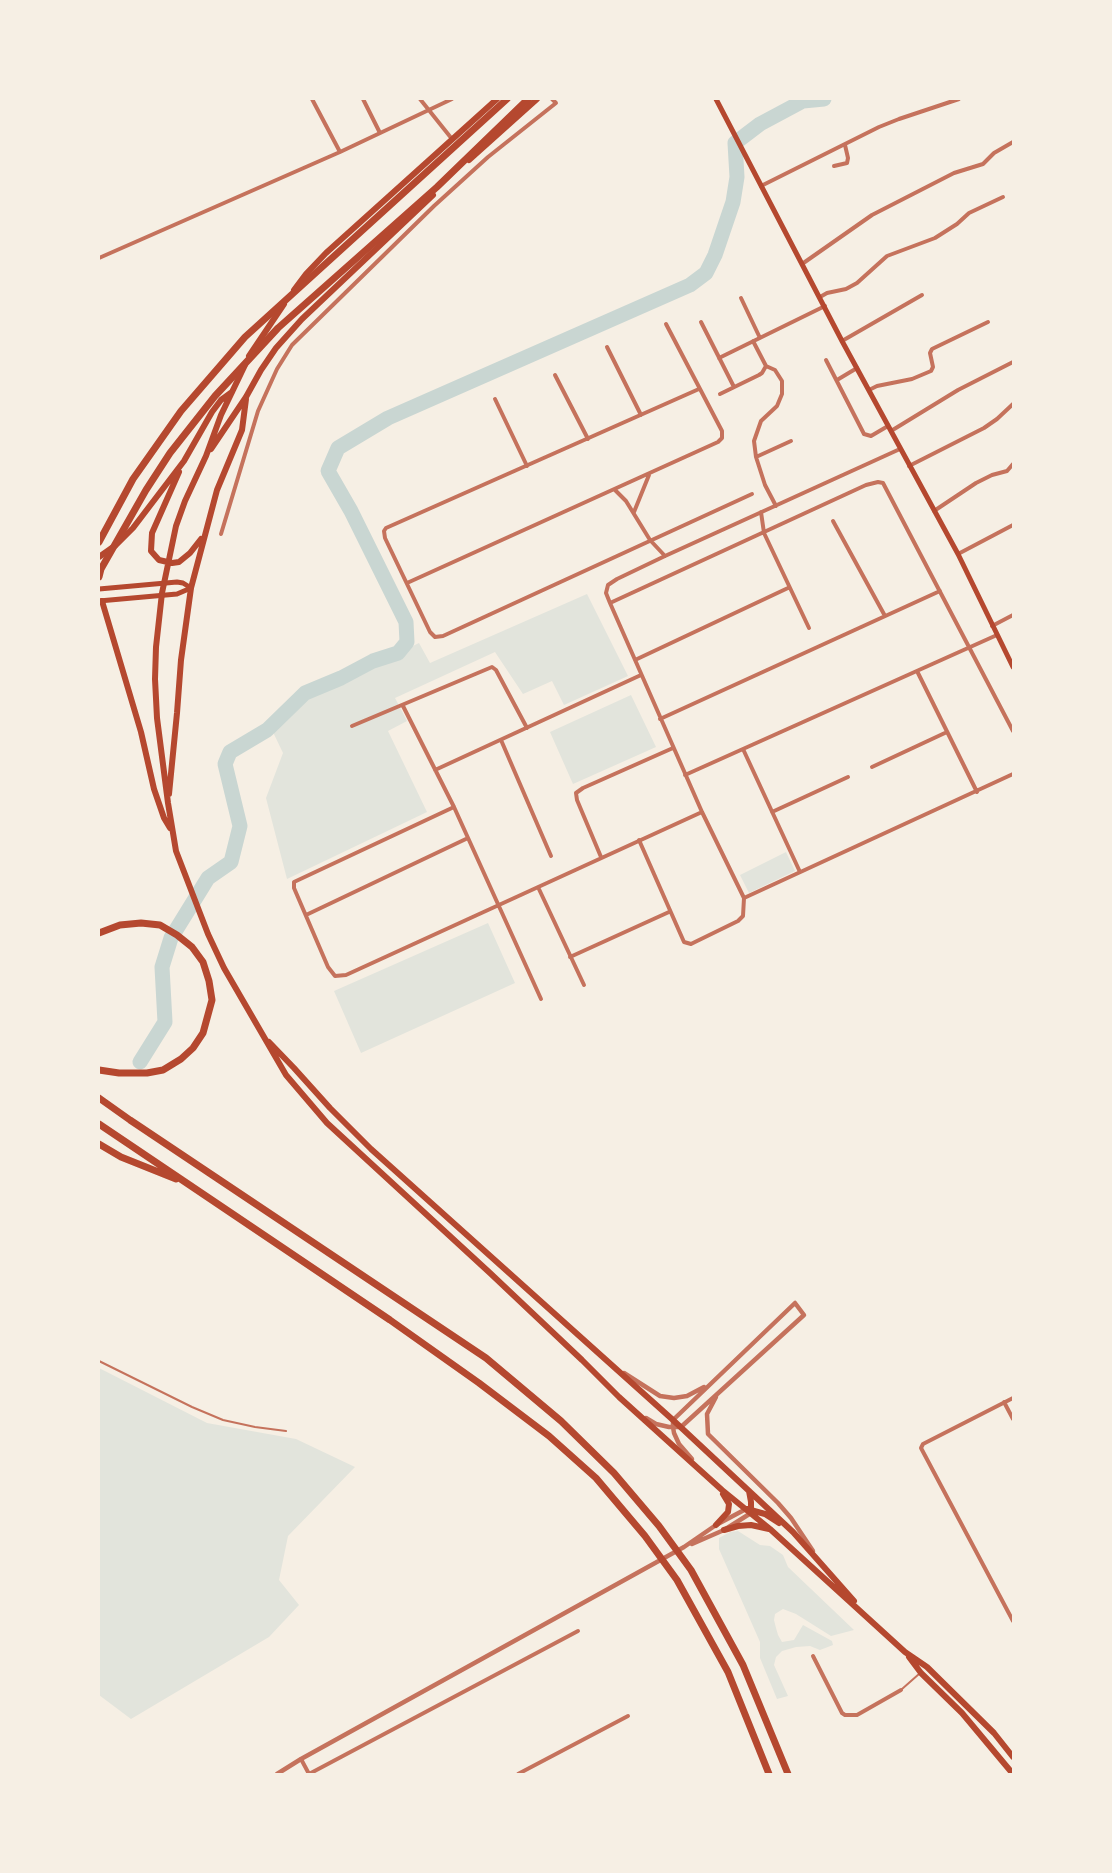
<!DOCTYPE html>
<style>
body{margin:0}
#map{position:relative;width:1112px;height:1873px;overflow:hidden;background:#f6efe4;font-family:Karla,sans-serif}
canvas{display:block}
.frame{position:absolute;inset:0;border:100px solid #f6efe4;pointer-events:none}
</style>
<div id="map">
<canvas width="1112" height="1873"></canvas>
<div class="frame"></div>
</div>
<script>
const context = document.querySelector('canvas').getContext('2d');
context.lineJoin = 'round';
function fill(path, color) { context.fillStyle = color; context.fill(path, 'evenodd'); }
const poly = rows => new Path2D(rows.map(r => 'M' + r).join(''));
function stroke(path, color, width, dash) { context.strokeStyle = color; context.lineWidth = width; context.lineCap = dash ? 'butt' : 'round'; context.setLineDash(dash || []); context.stroke(path); }
fill(poly([
 [587,594,628,676,564,705,552,681,523,694,495,652,395,698,407,721,388,731,427,812,287,879,266,798,283,753,272,730,309,696,419,643,430,663],
 [631,695,656,747,573,784,550,732],
 [786,852,795,871,749,893,740,875],
 [488,923,515,983,361,1053,334,991],
 [99,1368,207,1423,296,1439,355,1467,288,1536,279,1580,299,1605,269,1637,131,1719,99,1695],
 [738,1531,760,1545,770,1546,783,1555,788,1567,854,1630,831,1636,796,1614,783,1609,775,1614,774,1620,776,1628,778,1635,782,1642,794,1640,803,1625,832,1641,833,1645,820,1650,810,1646,796,1647,782,1651,776,1657,774,1665,788,1696,777,1699,760,1658,760,1642,719,1549,719,1538,730,1532]
]), '#e2e4dc');
stroke(poly([
 [140,1062,165,1022,162,967,171,938,208,878,231,862,240,826,225,764,230,752,267,730,305,693,341,678,373,661,398,653,407,642,406,622,351,511,328,471,338,448,388,418,690,285,706,273,715,255,733,202,737,177,735,143,760,124,803,101,824,99]
]), '#c9d6d2', 15);
stroke(poly([
 [99,1361,192,1407,223,1420,255,1427,286,1431],
 [902,1689,919,1674]
]), '#c5725c', 2);
stroke(poly([
 [312,99,340,152],
 [363,99,380,133],
 [420,99,452,139],
 [834,166,847,163,848,158,845,145],
 [761,186,879,127,899,119,959,99],
 [99,258,340,152,452,99],
 [802,264,872,215,954,173,983,164,994,153,1013,142],
 [820,297,827,293,846,289,857,283,887,256,935,238,957,224,969,213,1003,197],
 [741,298,760,338],
 [701,322,734,387],
 [753,341,766,366,775,370,782,381,782,394,777,406,761,421,754,441,756,457,765,485,776,506],
 [842,341,922,295],
 [607,347,641,415],
 [719,358,825,306],
 [826,360,864,434,871,436,888,426],
 [555,375,588,439],
 [837,380,857,368],
 [699,389,386,528,384,531,385,538,430,632,435,637,443,636,752,494],
 [869,390,877,386,912,379,931,371,933,367,930,353,932,349,988,322],
 [720,394,759,375,762,373,766,366],
 [495,399,527,466],
 [891,431,958,390,1013,362],
 [756,457,791,441],
 [909,466,984,428,997,419,1013,404],
 [615,490,626,501,650,540,665,556],
 [934,511,976,483,992,475,1007,471,1013,464],
 [634,512,649,475],
 [761,512,764,533,809,628],
 [833,521,885,616],
 [221,534,258,411,277,369,292,345,434,206,488,157,556,103,552,99],
 [958,554,1013,525],
 [407,583,718,442,722,438,722,431,666,324],
 [610,603,866,485,878,482,883,483,1013,731],
 [992,626,1013,615],
 [635,660,788,588],
 [917,671,977,792],
 [403,706,454,807,541,999],
 [660,719,940,591],
 [352,726,492,667,496,670,527,728],
 [501,740,551,856],
 [743,749,800,872],
 [872,767,947,732],
 [435,770,641,675],
 [685,775,997,635],
 [454,807,294,882,294,888,328,967,335,976,346,975,702,812],
 [772,812,848,777],
 [639,840,684,942,691,944,695,942,738,921,743,916,744,898,702,812,610,603,606,593,608,585,617,579,665,556,900,449],
 [601,857,577,800,576,793,583,788,673,748],
 [538,887,584,985],
 [744,898,1013,774],
 [306,915,468,838],
 [570,957,669,912],
 [1013,1398,923,1444,921,1448,1013,1621],
 [1004,1402,1013,1419],
 [813,1656,842,1713,845,1715,857,1715,901,1690],
 [301,1759,309,1774],
 [309,1774,578,1631],
 [518,1774,628,1716]
]), '#c5725c', 4);
stroke(poly([
 [624,1373,660,1396,674,1398,687,1396,704,1387],
 [716,1397,707,1414,708,1434,778,1503,791,1518,813,1551],
 [646,1418,656,1424,669,1427,681,1427,804,1315,795,1303,673,1420,673,1427,674,1433,679,1444,692,1459],
 [692,1544,724,1530,751,1513],
 [277,1774,301,1759,684,1547,716,1525,746,1509]
]), '#c5725c', 4.5);
stroke(poly([
 [716,99,842,341,958,554,1013,667],
 [99,589,177,582,183,583,191,588],
 [99,601,177,594,191,588]
]), '#b5482f', 5);
stroke(poly([
 [469,160,537,99],
 [294,290,306,274,326,253,497,99],
 [249,356,284,304],
 [245,365,221,415,206,456,185,501,176,526,162,593,156,647,155,679,157,718,168,803,176,851,208,934,224,968,286,1075,327,1123,490,1273,582,1360,619,1397,722,1490,770,1529,905,1652,927,1667,994,1733,1013,1757],
 [211,449,246,397,261,370,276,348,302,319,433,195],
 [179,472,152,533,151,551,159,560,172,563,179,562,190,553,201,539],
 [99,557,116,545,133,528,184,461,212,412,221,400,232,392],
 [102,601,141,732,154,789,164,818,170,828],
 [169,794,177,713,181,660,191,588,217,490,242,430,246,399],
 [269,1042,294,1068,330,1108,371,1149,673,1420,793,1532,854,1601],
 [749,1491,751,1502,751,1513],
 [747,1509,765,1514,779,1523],
 [716,1525,728,1512,729,1504,723,1494],
 [724,1530,738,1526,751,1525,769,1529],
 [909,1657,921,1673,962,1713,1013,1774]
]), '#b5482f', 6);
stroke(poly([
 [99,542,133,479,181,411,245,337,507,99],
 [99,577,101,569,146,490,170,453,215,396,278,328,437,187,528,99],
 [99,933,120,925,141,923,160,925,177,935,192,947,203,962,209,981,212,1000,203,1033,193,1048,181,1059,163,1070,147,1073,119,1073,99,1070],
 [99,1098,130,1120,486,1358,561,1421,614,1473,659,1526,691,1570,743,1665,788,1774],
 [99,1124,390,1320,479,1383,549,1436,596,1478,645,1536,677,1580,728,1672,769,1774],
 [99,1144,121,1157,176,1179]
]), '#b5482f', 7);
</script>
